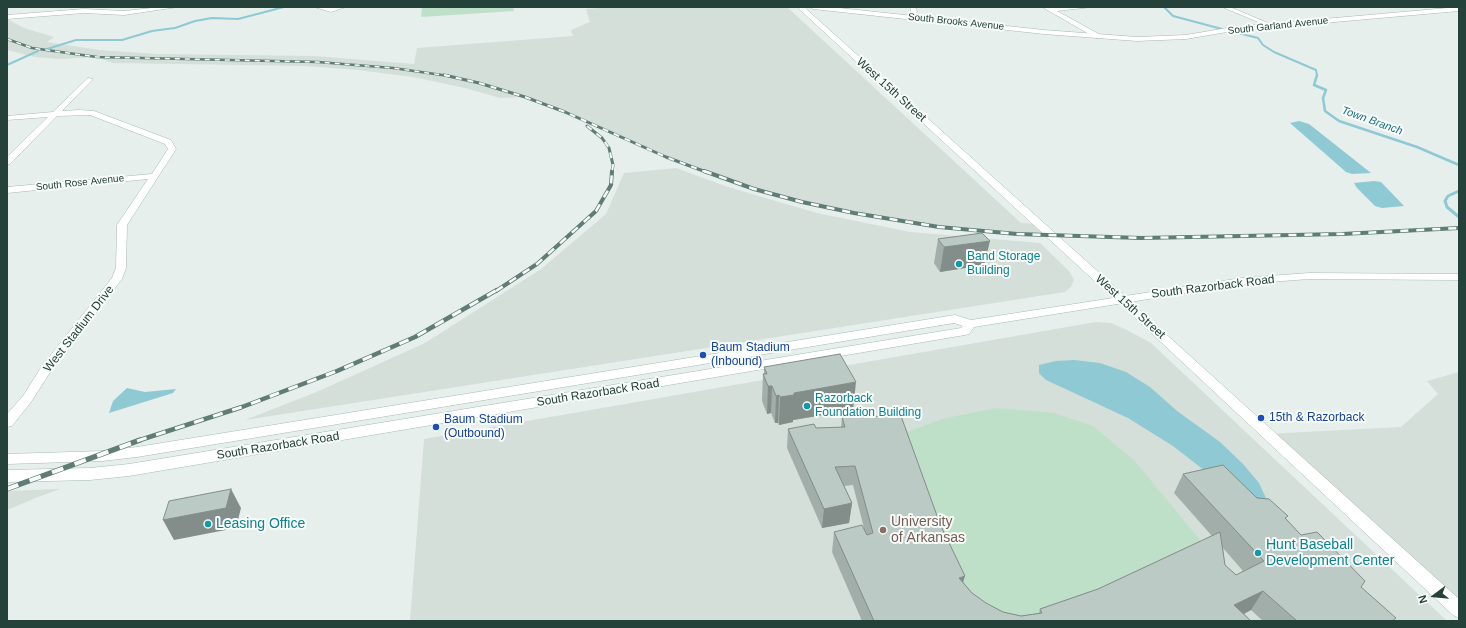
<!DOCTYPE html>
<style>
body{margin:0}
#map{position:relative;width:1466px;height:628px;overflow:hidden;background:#e6efeb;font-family:Arial,sans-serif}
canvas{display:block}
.frame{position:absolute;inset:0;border:8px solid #24423a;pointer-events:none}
.north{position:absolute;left:1414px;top:576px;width:40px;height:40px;-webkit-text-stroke:3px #f7fbf9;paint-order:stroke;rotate:254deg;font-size:11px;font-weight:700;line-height:16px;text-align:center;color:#24423a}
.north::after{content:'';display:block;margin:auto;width:14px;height:18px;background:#24423a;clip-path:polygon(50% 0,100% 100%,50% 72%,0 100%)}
</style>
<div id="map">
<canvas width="1466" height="628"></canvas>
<div class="frame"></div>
<div class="north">N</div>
</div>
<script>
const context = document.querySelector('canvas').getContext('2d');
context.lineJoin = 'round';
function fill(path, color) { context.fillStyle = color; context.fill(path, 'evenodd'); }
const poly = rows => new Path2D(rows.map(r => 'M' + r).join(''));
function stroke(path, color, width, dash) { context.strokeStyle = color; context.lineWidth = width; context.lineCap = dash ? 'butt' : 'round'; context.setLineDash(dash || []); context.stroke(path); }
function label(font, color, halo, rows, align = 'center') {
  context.font = font + ' Arial,sans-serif'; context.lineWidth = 4; context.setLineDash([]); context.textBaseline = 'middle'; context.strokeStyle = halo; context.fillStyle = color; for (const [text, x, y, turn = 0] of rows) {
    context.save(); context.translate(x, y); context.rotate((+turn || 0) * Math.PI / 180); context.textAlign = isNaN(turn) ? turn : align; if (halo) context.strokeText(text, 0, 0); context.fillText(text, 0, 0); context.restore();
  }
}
fill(poly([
 [615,7,787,7,1021,223,1039,224,1052,236,939,227,802,202,706,173,525,97,500,98,465,88,413,77,358,70,305,66,113,63,97,57,61,59,35,57,7,50,7,19,24,28,54,37,47,42,99,50,158,54,315,56,414,64,417,48,573,36,571,30,590,22,586,9],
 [676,168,728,187,817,213,910,232,1040,243,1069,271,1074,280,1071,287,1065,292,245,420,319,391,425,343,541,269,606,214,624,173],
 [1096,322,1111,323,1127,330,1151,343,1447,621,410,621,424,439],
 [1459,372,1459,610,1266,434,1401,427,1438,394,1427,381],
 [60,489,38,497,7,510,7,491]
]), '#d4dfda');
fill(poly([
 [422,7,513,7,514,11,421,17],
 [996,408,1054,413,1093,426,1134,460,1210,552,1090,609,978,621,898,435,946,418]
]), '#bfe0c8');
fill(poly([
 [1299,121,1309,124,1371,173,1352,174,1346,172,1290,123],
 [1374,181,1381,182,1404,206,1382,208,1375,206,1357,188,1354,183],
 [1074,360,1100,363,1126,372,1150,387,1177,411,1220,442,1243,464,1259,483,1270,507,1209,474,1173,446,1128,418,1046,380,1039,373,1039,365,1056,361],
 [127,388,145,392,176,389,173,393,109,413,113,401]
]), '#8ec9d4');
stroke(poly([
 [1164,7,1173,16,1222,29],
 [1230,31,1258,38,1263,45,1274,52,1316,70,1317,76],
 [47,49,76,40,122,40,152,31,175,28,195,21,212,18,238,19,284,7],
 [7,65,38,51]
]), '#8ec9d4', 2);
stroke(poly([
 [1317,75,1314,85,1326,90,1323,98,1325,111,1339,121,1417,147,1459,165]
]), '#8ec9d4', 2.5);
stroke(poly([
 [1459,191,1448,196,1445,201,1447,207,1459,217]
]), '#8ec9d4', 3);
const minor = poly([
 [161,7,178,7,124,15,84,13,7,19,7,15,84,9,124,11,161,7],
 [314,7,331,8,346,7,331,12,314,7],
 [910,7,916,7,917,12,910,19,907,17,911,12,910,7],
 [1042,7,1092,7,1057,11,1097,33,1101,37,1096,38,1042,7],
 [1222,7,1230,7,1275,26,1270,27,1222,7],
 [88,78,93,79,62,111,79,110,94,111,171,140,176,149,127,225,126,268,122,279,51,371,31,402,12,426,7,427,7,414,23,396,42,366,112,278,116,268,117,225,148,179,7,193,7,187,152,174,168,149,165,144,90,115,57,116,10,164,7,164,7,157,48,117,7,120,7,116,53,112,88,78]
]);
const tertiary = poly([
 [810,7,830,7,1044,30,1137,37,1186,35,1233,27,1459,7,1459,11,1233,31,1186,39,1137,41,1044,34,813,9,810,7],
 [1122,296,1126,298,1459,599,1459,618,1453,615,1118,302,1116,300,1118,298,1122,296]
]);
const secondary = poly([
 [797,7,804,7,1125,296,1242,278,1309,273,1459,274,1459,280,1309,279,1242,284,974,327,969,334,965,335,129,476,90,480,7,482,7,470,90,468,129,464,961,328,963,326,954,323,137,457,102,461,7,464,7,454,102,451,137,447,955,315,971,320,1113,298,797,7]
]);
stroke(minor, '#a8b8b2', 1);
stroke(tertiary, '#a8b8b2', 1);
stroke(secondary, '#a4bbb3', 1);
fill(minor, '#fff');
fill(tertiary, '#fff');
fill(secondary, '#fff');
const railFar4 = poly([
 [7,39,32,48,97,57,318,62,393,68,449,76]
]);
const railFar3 = poly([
 [444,75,479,83,525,97,565,112,666,157,706,172],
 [587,126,602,138,609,148,613,165,612,172]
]);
const railFar2 = poly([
 [704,171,754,189,802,202,854,213,939,227,1017,234,1141,238,1342,234,1459,228],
 [496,291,537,264,596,211,611,185,612,171]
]);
const railFar1 = poly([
 [137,441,242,407,337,371,415,337,497,290]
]);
const rail = poly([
 [7,489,140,440]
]);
stroke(railFar4, '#5f7d75', 2.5);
stroke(railFar3, '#5f7d75', 3);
stroke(railFar2, '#5f7d75', 4);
stroke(railFar1, '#5f7d75', 4.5);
stroke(rail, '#5f7d75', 5.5);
stroke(railFar4, '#f7fbf9', 1.5, [5]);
stroke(railFar3, '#f7fbf9', 2, [6]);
stroke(railFar2, '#f7fbf9', 2.5, [8]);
stroke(railFar1, '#f7fbf9', 3, [10]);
stroke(rail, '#f7fbf9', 4, [12]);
fill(poly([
 [938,239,984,265,940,272,934,263],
 [764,367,853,410,793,420,793,422,779,425,778,423,775,423,771,413,767,414,762,401,763,374,764,374],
 [842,417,940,524,963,582,972,593,986,603,1003,612,1021,616,1039,613,1040,609,1098,589,1212,536,1174,493,1183,474,1257,498,1286,519,1301,535,1361,587,1394,621,1263,621,1251,610,1244,614,1251,621,862,621,832,552,834,532,864,528,853,485,844,486,852,503,849,523,822,528,787,448,788,429,841,427],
 [1223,548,1243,571,1236,575,1225,565]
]), '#a1aea9');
fill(poly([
 [990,241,984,265,940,272,944,247],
 [856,382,853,410,793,420,793,422,779,425,780,397,794,393],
 [768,386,772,386,771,413,767,414],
 [779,395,778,423,775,423,776,396],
 [231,489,241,508,236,528,174,540,163,520],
 [852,503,849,523,822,528,824,509],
 [965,576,959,596,959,578],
 [1263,591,1251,610,1230,621,1234,605]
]), '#838d89');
const building = poly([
 [982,233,990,241,944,247,938,239,982,233],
 [840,354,856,382,794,393,794,395,780,397,779,395,776,396,772,386,768,386,763,374,767,374,764,367,840,354],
 [901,416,940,524,965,576,959,578,972,593,986,603,1003,612,1021,616,1042,613,1040,609,1098,589,1220,532,1225,565,1236,575,1264,561,1183,474,1223,465,1257,498,1269,499,1288,516,1285,518,1301,535,1317,532,1365,581,1361,587,1396,618,1392,621,1297,621,1263,591,1234,605,1251,621,874,621,834,532,862,525,867,535,873,533,855,466,835,467,852,503,824,509,788,429,814,424,816,428,845,427,842,417,901,416],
 [231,489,226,508,163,520,169,501,231,489]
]);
fill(building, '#bbcac4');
stroke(building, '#838d89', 1);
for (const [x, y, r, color] of [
 [959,264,4,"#0f9aa8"],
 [703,355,4,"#1a4fb4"],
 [807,406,4,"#0f9aa8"],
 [1261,418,4,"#1a4fb4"],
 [436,427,4,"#1a4fb4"],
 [208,524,4,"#0f9aa8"],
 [883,530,4,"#8d6e63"],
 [1258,553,4,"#0f9aa8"]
]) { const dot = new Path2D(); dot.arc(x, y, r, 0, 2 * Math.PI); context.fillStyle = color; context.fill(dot); stroke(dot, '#f7fbf9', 1.5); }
label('10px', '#24423a', '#f7fbf9', [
 ["South Brooks Avenue",956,22,6],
 ["South Garland Avenue",1278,26,-6],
 ["South Rose Avenue",80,183,-6]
]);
label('italic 11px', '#1c6f80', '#f7fbf9', [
 ["Town Branch",1372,121,20]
]);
label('12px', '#24423a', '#f7fbf9', [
 ["West 15th Street",891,90,42],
 ["South Razorback Road",1213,287,-7],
 ["West 15th Street",1130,307,42],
 ["West Stadium Drive",79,329,-52],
 ["South Razorback Road",598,393,-9],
 ["South Razorback Road",278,446,-9]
]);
label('12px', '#0d838f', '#f7fbf9', [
 ["Band Storage",967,257],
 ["Building",967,271],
 ["Razorback",815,399],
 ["Foundation Building",815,413]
], 'left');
label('12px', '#164399', '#f7fbf9', [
 ["Baum Stadium",711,348],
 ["(Inbound)",711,362],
 ["15th & Razorback",1269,418],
 ["Baum Stadium",444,420],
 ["(Outbound)",444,434]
], 'left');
label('14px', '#785e54', '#f7fbf9', [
 ["University",891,522],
 ["of Arkansas",891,538]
], 'left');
label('14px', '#0d838f', '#f7fbf9', [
 ["Leasing Office",216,524],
 ["Hunt Baseball",1266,545],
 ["Development Center",1266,561]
], 'left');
</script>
